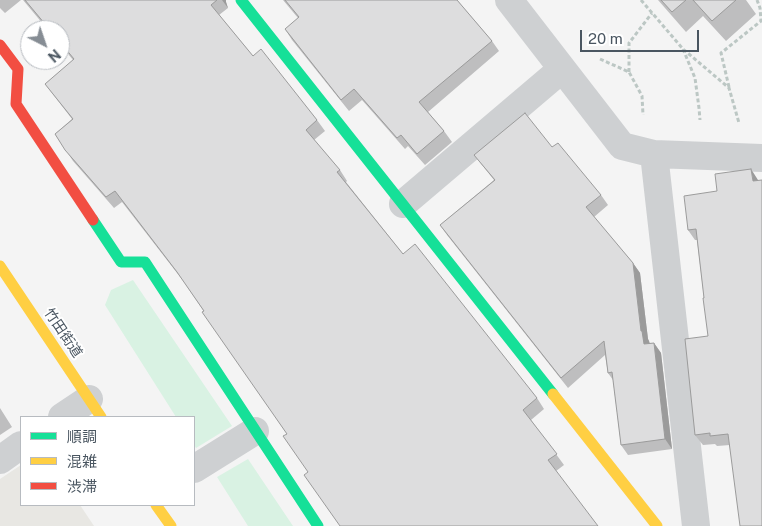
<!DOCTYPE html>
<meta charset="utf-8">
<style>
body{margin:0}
#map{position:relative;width:762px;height:526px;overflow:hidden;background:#f4f4f4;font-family:"Public Sans","Noto Sans JP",sans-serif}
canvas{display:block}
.legend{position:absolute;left:20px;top:416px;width:175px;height:90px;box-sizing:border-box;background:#fff;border:1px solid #b7bbc0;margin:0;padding:6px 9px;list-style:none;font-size:15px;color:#4a5661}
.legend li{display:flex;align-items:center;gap:10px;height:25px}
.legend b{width:25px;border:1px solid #b7bbc0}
.north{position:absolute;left:20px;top:20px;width:50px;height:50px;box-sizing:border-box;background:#fff;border:1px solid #b7bbc0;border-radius:50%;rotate:139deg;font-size:14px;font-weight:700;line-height:20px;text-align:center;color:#4a5661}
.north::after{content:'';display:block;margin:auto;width:18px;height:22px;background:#868d94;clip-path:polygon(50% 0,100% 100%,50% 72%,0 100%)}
.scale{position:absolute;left:580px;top:30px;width:119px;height:22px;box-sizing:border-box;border:2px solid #4a5661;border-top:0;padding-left:6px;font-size:15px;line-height:18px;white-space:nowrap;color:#4a5661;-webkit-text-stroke:4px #fff;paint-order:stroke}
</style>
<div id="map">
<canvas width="762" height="526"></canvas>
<ul class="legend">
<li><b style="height:6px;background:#16e098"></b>順調</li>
<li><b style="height:6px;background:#ffcf43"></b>混雑</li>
<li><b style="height:6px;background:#f24e42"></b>渋滞</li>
</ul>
<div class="north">N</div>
<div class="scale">20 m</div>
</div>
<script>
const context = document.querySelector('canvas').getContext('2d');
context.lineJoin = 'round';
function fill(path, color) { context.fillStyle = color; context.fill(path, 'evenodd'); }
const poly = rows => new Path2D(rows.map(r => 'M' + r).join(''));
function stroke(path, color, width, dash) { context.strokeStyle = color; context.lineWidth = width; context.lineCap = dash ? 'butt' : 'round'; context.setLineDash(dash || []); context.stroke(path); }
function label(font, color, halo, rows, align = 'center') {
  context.font = font + ' "Public Sans","Noto Sans JP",sans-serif'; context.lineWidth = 4; context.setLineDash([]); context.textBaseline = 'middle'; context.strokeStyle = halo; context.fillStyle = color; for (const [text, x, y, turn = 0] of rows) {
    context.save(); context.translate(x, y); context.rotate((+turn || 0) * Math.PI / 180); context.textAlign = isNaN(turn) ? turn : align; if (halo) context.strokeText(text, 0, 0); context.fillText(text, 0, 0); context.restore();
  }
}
fill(poly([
 [21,465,21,505,80,505,94,526,0,526,0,479]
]), '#e8e7e3');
fill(poly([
 [133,280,232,426,196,448,194,445,194,417,176,417,105,305,111,290],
 [248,459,293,526,248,526,217,477]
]), '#d9f2e3');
stroke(poly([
 [641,0,683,49,729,88,739,123],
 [683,49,695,78,699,108,700,120],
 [600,59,629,72,642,96,643,115],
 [629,72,629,43,652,13],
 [729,87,721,53,761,21,760,8,757,0]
]), '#bcc7c4', 3, [4, 2.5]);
stroke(poly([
 [509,0,622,146,654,154,762,158],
 [654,154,696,526],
 [403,204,562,69],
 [62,417,89,399],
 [0,460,21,445],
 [194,469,255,431]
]), '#ced0d2', 28);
stroke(poly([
 [241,0,553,394],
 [93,220,121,262,145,262,318,526]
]), '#16e098', 11);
stroke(poly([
 [0,266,101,417],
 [553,394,657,526],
 [156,505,171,526]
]), '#ffcf43', 11);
stroke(poly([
 [0,45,18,69,16,104,93,220]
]), '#f24e42', 11);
fill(poly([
 [0,0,21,0,5,13,0,8],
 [23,0,226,0,226,2,228,8,219,15,253,56,317,120,325,131,314,140,340,170,347,181,346,182,403,254,537,398,544,409,531,420,564,465,556,471,308,472,287,434,184,282,122,202,114,208,73,161,55,134,72,119,45,84,73,60,60,44,60,30,48,30],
 [283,0,457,0,492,41,499,51,428,112,444,131,452,142,425,165,408,146,405,149,362,100,349,111,292,40,285,29,298,18],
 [658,0,746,0,756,14,726,41,703,16,686,32],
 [552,147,601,195,608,205,594,217,633,263,640,273,648,339,650,343,654,343,661,353,672,449,628,455,621,445,613,380,608,373,605,355,568,388,447,235,440,225,494,180,474,155],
 [751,169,730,445,717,446,715,444,703,445,695,435,708,336,704,298,697,240,695,240,688,230],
 [0,408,12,427,0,435]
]), '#bebebf');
fill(poly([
 [222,0,226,0,226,2,228,8],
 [751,169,758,180,760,191,753,181],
 [633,263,640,273,648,339,649,341,651,354,644,344,641,331],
 [654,343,661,353,672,449,665,439]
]), '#9b9b9b');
const building = poly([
 [25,0,217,0,211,5,253,56,261,49,317,120,306,130,340,170,337,172,403,254,415,244,537,398,523,410,557,454,548,460,598,526,340,526,304,475,308,472,283,436,287,434,202,312,204,311,177,272,115,191,106,197,65,150,55,134,73,119,45,84,74,59,60,42,60,30,50,30,25,0],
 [285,0,457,0,492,41,419,102,444,131,417,154,401,135,397,138,354,89,341,100,285,29,299,17,285,0],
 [661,0,686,0,672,12,661,0],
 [693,0,736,0,712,21,693,0],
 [525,113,552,147,558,143,601,195,586,207,633,263,641,331,642,331,644,344,654,343,665,439,621,445,612,372,608,373,604,341,561,378,440,225,495,180,474,155,525,113],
 [751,169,753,181,762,180,762,526,740,526,728,434,710,436,710,433,695,435,685,339,708,336,703,298,704,298,696,229,688,230,684,196,717,191,715,174,751,169]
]);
fill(building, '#ddddde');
stroke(building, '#9b9b9b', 1);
label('14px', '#4a5661', '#fff', [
 ["竹田街道",63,333,56]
]);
</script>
